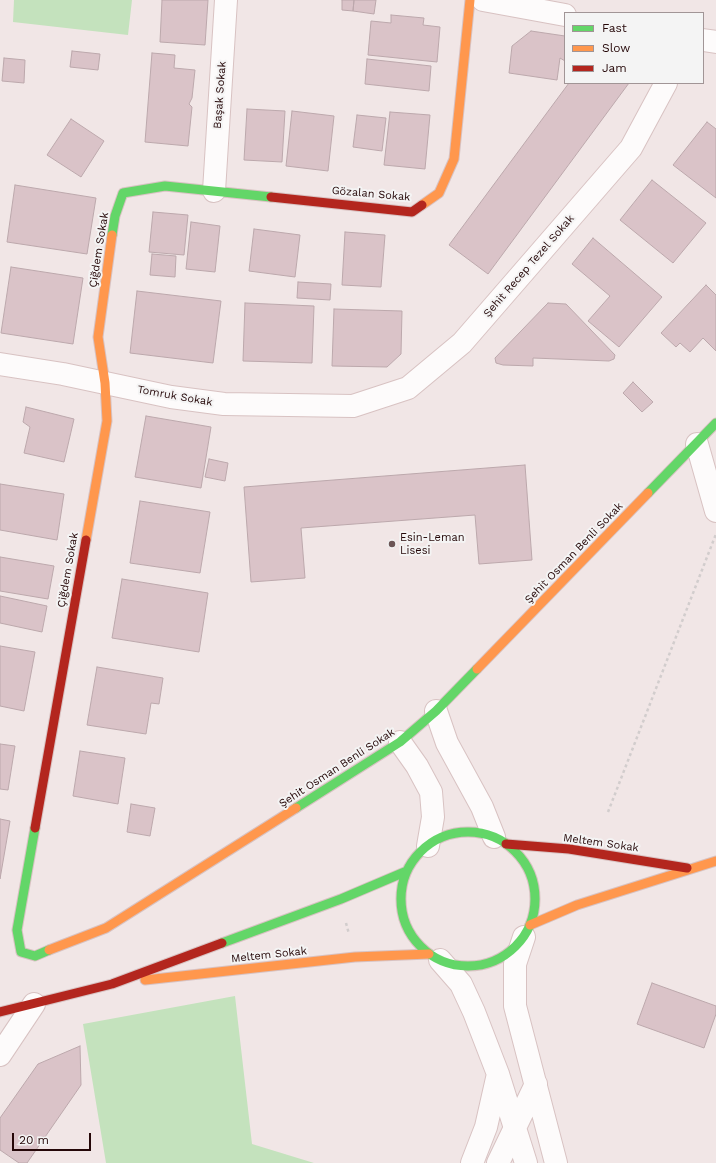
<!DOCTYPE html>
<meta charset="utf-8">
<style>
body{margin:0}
#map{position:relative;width:716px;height:1163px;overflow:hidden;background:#f1e6e6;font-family:"Work Sans",sans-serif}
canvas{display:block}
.legend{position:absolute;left:564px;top:12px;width:140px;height:72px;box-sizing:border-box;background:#f4f4f4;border:1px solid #a19596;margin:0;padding:5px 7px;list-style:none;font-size:12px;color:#250708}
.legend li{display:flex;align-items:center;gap:8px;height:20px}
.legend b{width:20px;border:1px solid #a19596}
.scale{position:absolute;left:12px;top:1133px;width:79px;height:18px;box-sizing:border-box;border:2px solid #250708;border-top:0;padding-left:5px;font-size:12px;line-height:14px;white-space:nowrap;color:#250708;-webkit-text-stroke:3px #f4f4f4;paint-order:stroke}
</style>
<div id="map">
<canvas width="716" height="1163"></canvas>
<ul class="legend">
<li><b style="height:5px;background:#63d668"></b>Fast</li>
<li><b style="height:5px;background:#ff974d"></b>Slow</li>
<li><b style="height:5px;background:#b3261e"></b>Jam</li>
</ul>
<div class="scale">20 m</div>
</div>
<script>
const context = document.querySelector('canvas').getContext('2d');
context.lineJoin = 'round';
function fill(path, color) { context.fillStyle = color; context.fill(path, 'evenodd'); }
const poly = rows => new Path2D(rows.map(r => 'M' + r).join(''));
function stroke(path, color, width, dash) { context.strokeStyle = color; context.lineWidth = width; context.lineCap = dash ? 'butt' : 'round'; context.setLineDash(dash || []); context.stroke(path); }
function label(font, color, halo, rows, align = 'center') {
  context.font = font + ' "Work Sans",sans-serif'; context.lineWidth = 4; context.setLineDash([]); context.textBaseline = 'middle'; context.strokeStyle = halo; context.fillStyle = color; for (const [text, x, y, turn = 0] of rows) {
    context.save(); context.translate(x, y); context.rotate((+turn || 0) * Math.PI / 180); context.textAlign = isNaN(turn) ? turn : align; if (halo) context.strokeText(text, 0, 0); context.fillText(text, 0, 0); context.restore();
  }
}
fill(poly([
 [14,0,132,0,128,35,13,22],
 [235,996,252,1144,314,1163,106,1163,83,1024]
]), '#c4e2bd');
const building = poly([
 [162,0,208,0,205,45,160,42,162,0],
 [342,0,354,0,353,11,342,10,342,0],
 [354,0,376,0,374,14,353,11,354,0],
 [391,15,424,18,423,25,440,27,437,62,368,55,371,21,391,23,391,15],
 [531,31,565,36,565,61,560,58,557,80,509,73,512,46,531,31],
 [72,51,100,54,98,70,70,67,72,51],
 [152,53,175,55,174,68,195,70,192,98,189,104,192,107,188,146,145,142,152,53],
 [4,58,25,60,24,83,2,81,4,58],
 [367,59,431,66,429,91,365,84,367,59],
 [569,83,629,83,488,274,449,245,569,83],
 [247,109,285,111,282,162,244,160,247,109],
 [292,111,334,116,328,171,286,166,292,111],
 [390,112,430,115,425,169,384,165,390,112],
 [357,115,386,118,382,151,353,147,357,115],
 [71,119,104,141,81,177,47,155,71,119],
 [707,122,716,129,716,198,673,165,707,122],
 [652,180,706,223,673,263,620,220,652,180],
 [15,185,96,198,87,254,7,242,15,185],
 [153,212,188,215,184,255,149,252,153,212],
 [191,222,220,226,215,272,186,269,191,222],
 [254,229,300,235,295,277,249,271,254,229],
 [345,232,385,235,381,287,342,285,345,232],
 [593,238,662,297,619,347,588,321,610,296,572,264,593,238],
 [152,254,176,256,175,277,150,275,152,254],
 [11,267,83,278,73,344,1,333,11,267],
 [298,282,331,284,330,300,297,298,298,282],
 [706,285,716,295,716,351,703,338,690,352,680,343,676,347,661,333,706,285],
 [137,291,221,301,213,363,130,353,137,291],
 [245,303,314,306,312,363,243,361,245,303],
 [548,303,566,304,615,355,614,359,609,361,533,358,533,366,503,365,496,363,495,358,548,303],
 [334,309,402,311,401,354,387,367,332,366,334,309],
 [633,382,653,402,642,412,623,393,633,382],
 [26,407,74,419,64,462,24,453,30,427,23,422,26,407],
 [146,416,211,427,201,488,135,477,146,416],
 [209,459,228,463,225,481,205,477,209,459],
 [525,465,532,560,479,564,475,515,301,528,305,578,251,582,244,487,525,465],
 [0,484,64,494,57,540,0,530,0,484],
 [140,501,210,512,200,573,130,563,140,501],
 [0,557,54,566,48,599,0,591,0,557],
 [122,579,208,593,199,652,112,638,122,579],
 [0,596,47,606,42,632,0,623,0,596],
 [0,646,35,652,24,711,0,706,0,646],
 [97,667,163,678,159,704,151,703,146,734,87,725,97,667],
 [0,744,15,746,8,790,0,789,0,744],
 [80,751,125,758,118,804,73,796,80,751],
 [131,804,155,808,150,836,127,832,131,804],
 [0,819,10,821,0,879,0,819],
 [652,983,716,1006,716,1014,704,1048,637,1024,652,983],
 [80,1046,81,1085,27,1163,19,1163,0,1150,0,1118,38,1064,80,1046]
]);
fill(building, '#dac3c8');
stroke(building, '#bca8ac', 1);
const street = poly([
 [483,0,565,15],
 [703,40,716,42],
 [214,191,226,0],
 [0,364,63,374,171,397,224,404,353,406,408,388,462,343,631,148,666,83],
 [697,444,716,511],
 [436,711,447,743,482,807,494,837],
 [400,742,417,766,431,792,433,817,428,846],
 [524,937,515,964,515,1006,556,1163],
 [440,960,461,984,474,1012,498,1074,526,1163],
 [0,1055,34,1004],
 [472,1163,486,1127,498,1074],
 [498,1163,536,1084]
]);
const fast = poly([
 [112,235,115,216,123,193,165,186,271,197],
 [648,493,716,423],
 [296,808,400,742,436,711,477,669],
 [35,828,17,930,21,952,35,956,49,950],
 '401 899a67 67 0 1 1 134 0a67 67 0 1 1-134 0Z',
 [222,943,341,899,407,871]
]);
const slow = poly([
 [422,205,439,193,454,159,470,0],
 [86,540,107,421,105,383,98,337,112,235],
 [477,669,648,493],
 [530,925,577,905,716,861],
 [49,950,106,928,296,808],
 [145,980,355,957,429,954]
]);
const jam = poly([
 [271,197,412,212,422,205],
 [35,828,86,540],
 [506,844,569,849,687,868],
 [0,1012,112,984,222,943]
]);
stroke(street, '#d8c2c2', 24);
stroke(fast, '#d8c2c2', 11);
stroke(slow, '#d8c2c2', 11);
stroke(jam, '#d8c2c2', 11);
stroke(poly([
 [608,812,716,534],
 [346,923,349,934]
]), '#d2cdcd', 2.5, [3, 3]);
stroke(street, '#fdfbfb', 22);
stroke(fast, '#63d668', 9);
stroke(slow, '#ff974d', 9);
stroke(jam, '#b3261e', 9);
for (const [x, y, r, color] of [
 [392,544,4,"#6c5556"]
]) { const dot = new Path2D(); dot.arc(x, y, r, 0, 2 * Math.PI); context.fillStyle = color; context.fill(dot); stroke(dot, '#f4f4f4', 1.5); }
label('11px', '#250708', '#f4f4f4', [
 ["Başak Sokak",220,95,-86],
 ["Gözalan Sokak",371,194,5],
 ["Çiğdem Sokak",99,250,-81],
 ["Şehit Recep Tezel Sokak",529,266,-49],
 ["Tomruk Sokak",175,396,10],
 ["Şehit Osman Benli Sokak",574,553,-46],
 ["Çiğdem Sokak",68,570,-80],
 ["Şehit Osman Benli Sokak",337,768,-33],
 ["Meltem Sokak",601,843,8],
 ["Meltem Sokak",269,955,-6]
]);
label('11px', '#250708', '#f4f4f4', [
 ["Esin-Leman",400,538],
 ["Lisesi",400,551]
], 'left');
</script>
